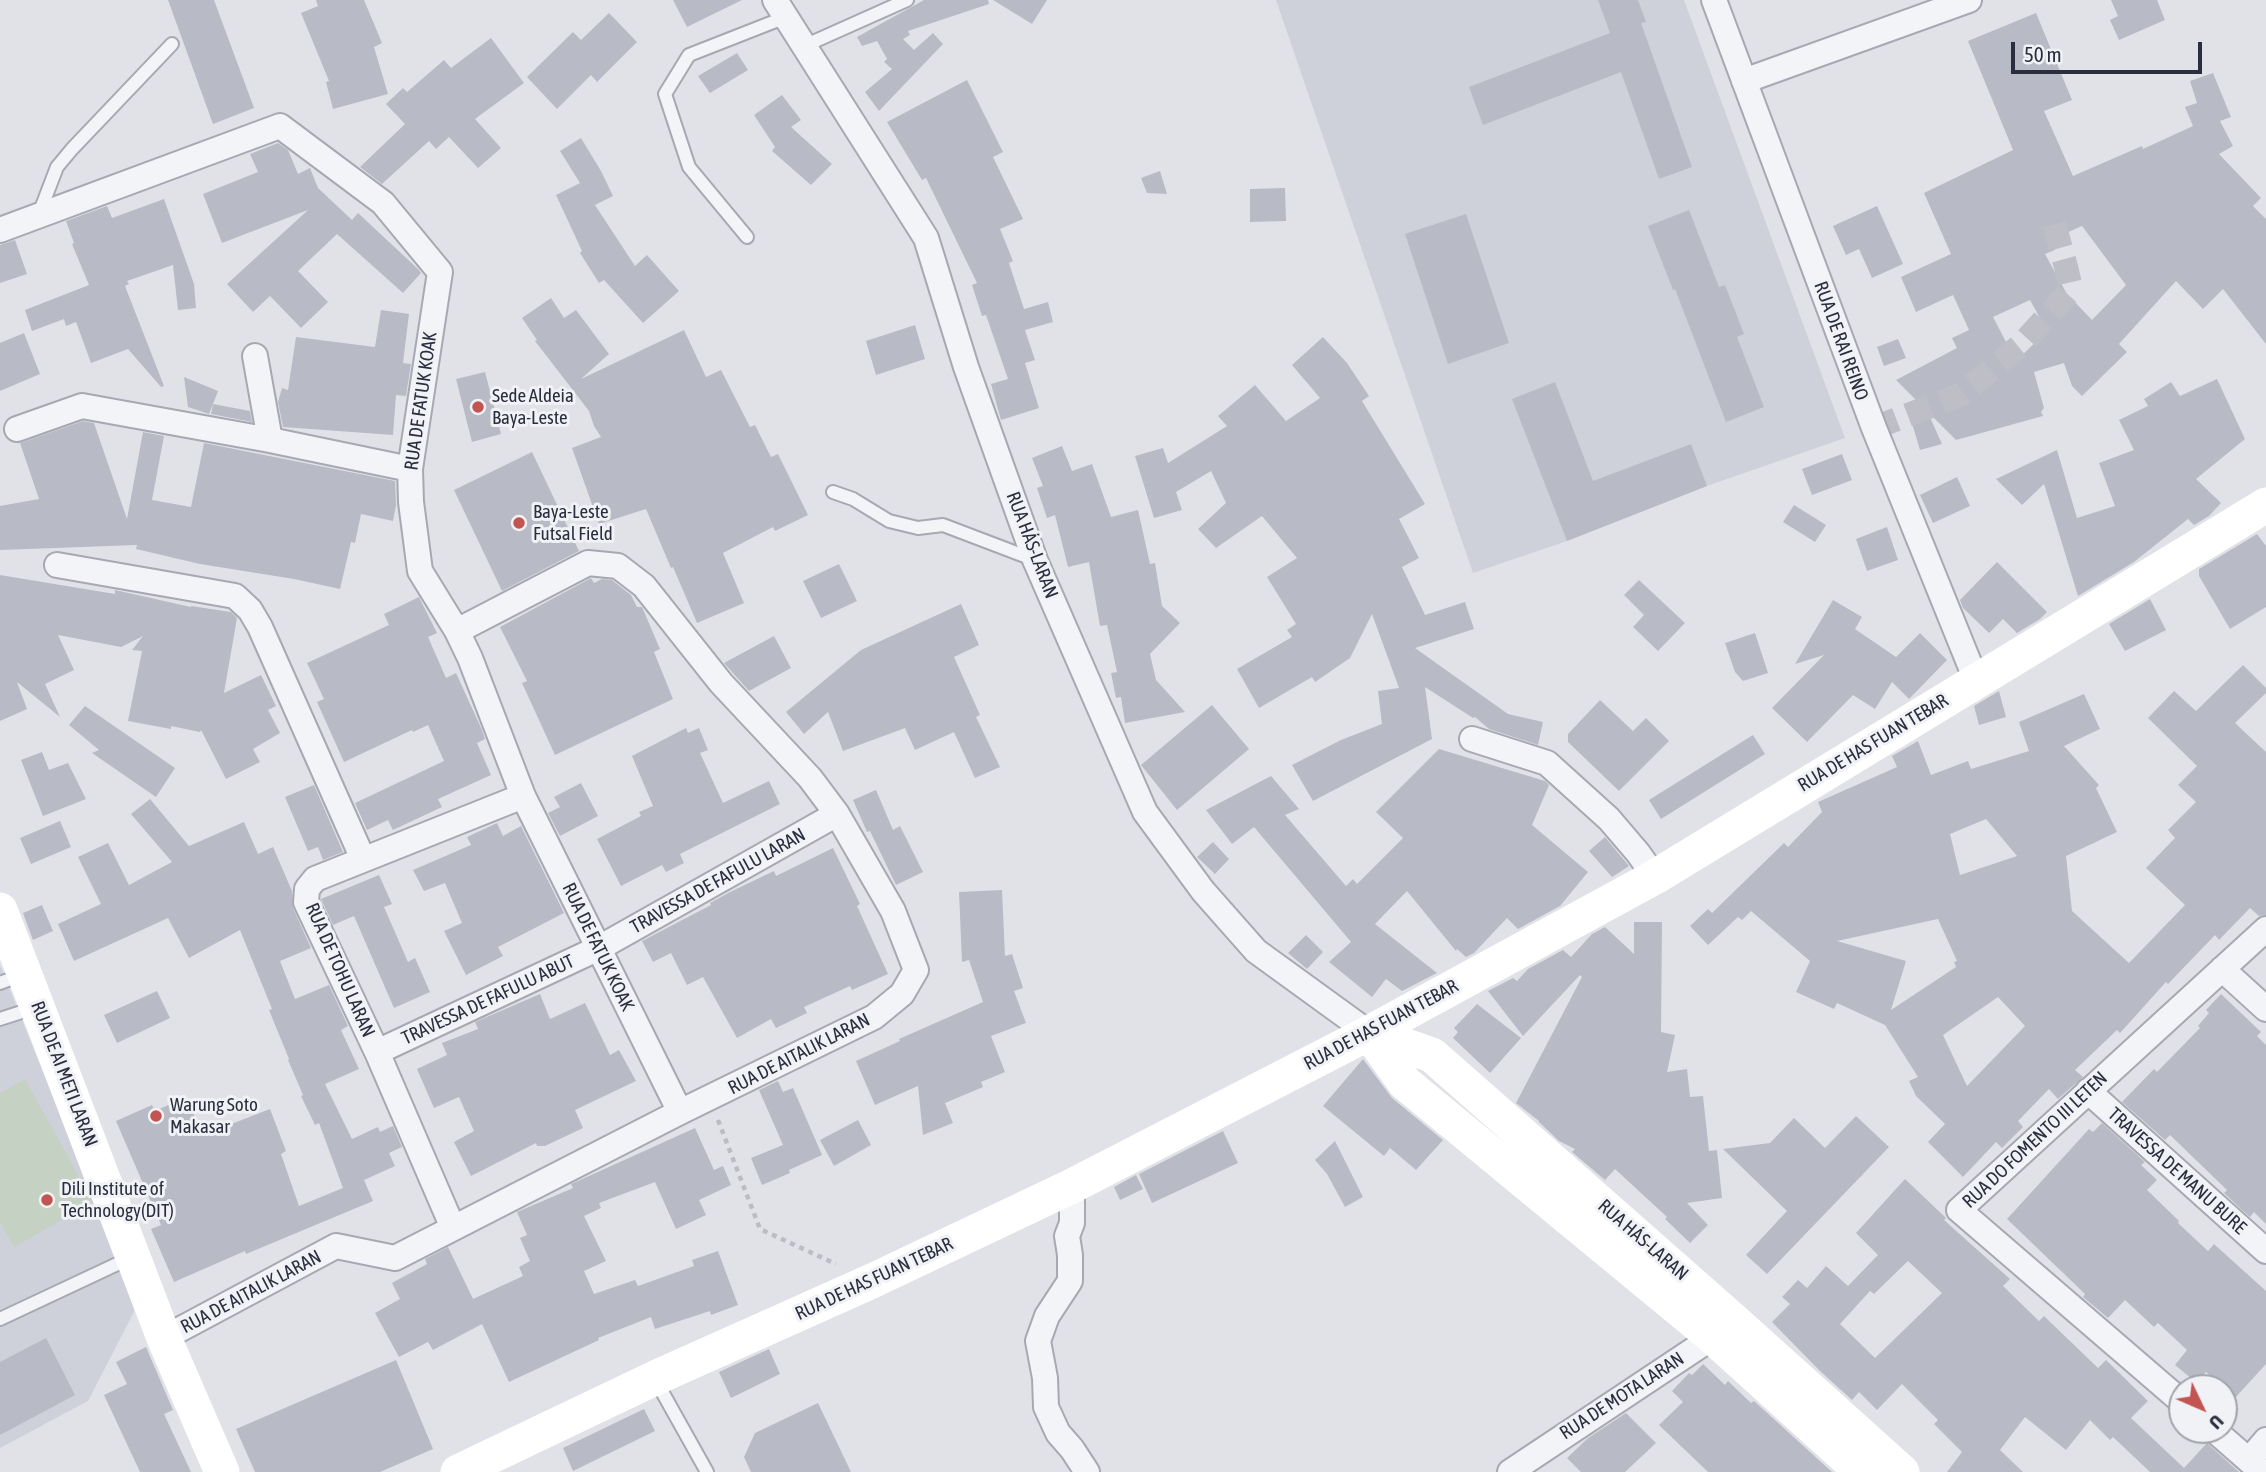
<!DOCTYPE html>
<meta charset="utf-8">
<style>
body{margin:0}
#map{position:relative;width:2266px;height:1472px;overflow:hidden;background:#e1e2e8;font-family:"Asap Condensed",sans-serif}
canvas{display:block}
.north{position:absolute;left:2168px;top:1374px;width:70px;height:70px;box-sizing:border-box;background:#f0f2f6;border:2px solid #a1a4ac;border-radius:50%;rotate:134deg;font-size:19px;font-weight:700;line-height:28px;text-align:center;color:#2b2e3e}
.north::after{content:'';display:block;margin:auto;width:24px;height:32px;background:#c25451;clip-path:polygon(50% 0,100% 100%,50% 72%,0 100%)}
.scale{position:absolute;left:2011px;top:42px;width:191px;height:32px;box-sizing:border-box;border:4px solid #2b2e3e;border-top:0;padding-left:9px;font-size:21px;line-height:24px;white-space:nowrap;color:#2b2e3e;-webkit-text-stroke:5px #f0f2f6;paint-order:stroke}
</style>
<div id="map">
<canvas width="2266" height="1472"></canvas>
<div class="north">U</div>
<div class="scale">50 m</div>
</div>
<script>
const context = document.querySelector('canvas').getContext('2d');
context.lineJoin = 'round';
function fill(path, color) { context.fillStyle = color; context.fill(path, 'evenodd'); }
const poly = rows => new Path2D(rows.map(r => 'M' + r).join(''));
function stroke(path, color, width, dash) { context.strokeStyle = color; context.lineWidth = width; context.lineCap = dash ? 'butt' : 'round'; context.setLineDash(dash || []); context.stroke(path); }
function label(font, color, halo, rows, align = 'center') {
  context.font = font + ' "Asap Condensed",sans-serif'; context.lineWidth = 6; context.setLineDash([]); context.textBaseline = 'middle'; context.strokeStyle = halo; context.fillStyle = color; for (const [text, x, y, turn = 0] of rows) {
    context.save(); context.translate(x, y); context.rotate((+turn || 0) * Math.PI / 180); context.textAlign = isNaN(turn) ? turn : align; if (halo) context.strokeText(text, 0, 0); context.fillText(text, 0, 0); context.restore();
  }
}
fill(poly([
 [1276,0,1684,0,1845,438,1707,486,1567,541,1473,573],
 [0,965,137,1306,88,1401,0,1448]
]), '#cfd1da');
fill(poly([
 [25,1079,93,1202,14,1247,0,1222,0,1093]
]), '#c4d1c3');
fill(poly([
 [168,0,214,0,254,108,213,124],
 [316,0,364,0,382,43,374,47,388,94,333,109,326,82,329,81,301,13,318,6],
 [673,0,742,0,687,27],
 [924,0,988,0,989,4,908,31,910,35,903,39,914,50,933,33,943,44,879,111,865,92,892,69,884,62,887,59,877,41,862,46,857,37],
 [993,0,1047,0,1032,24],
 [1598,0,1638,0,1646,22,1641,23,1692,167,1659,179,1621,72,1483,125,1469,87,1610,33],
 [2111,0,2157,0,2165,20,2119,40,2110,20,2118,16],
 [609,13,637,42,597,82,591,75,557,109,527,77,573,32,581,40],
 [2036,13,2072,100,2044,111,2073,176,2142,146,2143,149,2193,126,2185,107,2197,103,2190,81,2213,73,2231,117,2220,121,2233,146,2219,154,2261,198,2253,206,2266,219,2266,344,2223,289,2203,309,2176,281,2119,344,2127,352,2082,396,2072,386,2064,363,2034,372,2044,408,2041,412,2043,416,1956,440,1896,380,1957,348,1952,338,1969,330,1953,295,1916,312,1901,277,1951,254,1924,193,2013,150,1968,41],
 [2082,226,2126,285,2092,320,2067,294,2045,254,2055,250,2050,240],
 [2030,300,2047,331,2016,361,1993,317],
 [491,38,524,83,475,119,501,148,478,168,449,137,436,149,429,141,382,184,360,167,405,124,386,104,403,88,407,92,444,60,451,68],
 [737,53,748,70,710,93,698,76],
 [967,80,1003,152,993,157,1023,219,1000,229,1013,261,1009,263,1024,309,1048,302,1053,322,1025,330,1035,360,1025,363,1039,408,1001,420,991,384,1008,379,986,315,982,316,972,285,977,283,926,178,922,180,887,122],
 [782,95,801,120,791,127,832,164,811,185,772,151,775,147,754,115],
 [581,138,601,171,613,196,595,205,635,266,647,255,679,291,643,323,604,280,599,283,580,253,582,251,556,195,580,183,560,151],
 [278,143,288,150,298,174,310,168,318,188,352,220,358,213,418,269,421,273,403,293,337,234,298,271,328,302,301,328,270,296,253,312,227,284,308,210,222,243,203,194,258,172,250,154],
 [1160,171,1167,194,1147,193,1141,178],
 [1285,188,1286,221,1250,222,1250,189],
 [164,199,194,284,196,308,178,310,173,265,127,281,129,284,125,286,164,386,161,387,128,349,91,363,76,322,66,326,64,319,32,331,25,310,89,285,72,244,74,243,66,221,107,206,112,218],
 [1877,206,1903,264,1872,278,1859,249,1846,255,1833,226],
 [1689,210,1719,287,1725,285,1744,334,1737,337,1764,407,1726,422,1675,289,1673,290,1648,226],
 [1466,214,1509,343,1448,364,1405,234],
 [15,240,27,274,0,283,0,245],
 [551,298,564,318,576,310,609,354,581,379,684,330,706,377,721,370,750,427,755,425,771,457,778,454,808,515,775,531,773,527,723,553,744,603,697,623,673,567,671,568,646,509,599,524,572,448,601,437,594,426,589,411,535,341,537,340,522,318],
 [381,310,409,314,403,363,411,364,406,396,396,395,393,435,283,427,278,402,282,388,288,390,296,337,375,347],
 [915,325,925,359,876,375,866,341],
 [24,333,40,374,0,391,0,343],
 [1323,337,1347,363,1369,396,1362,401,1425,504,1399,519,1419,558,1402,567,1425,615,1465,602,1474,629,1415,648,1508,714,1543,722,1538,745,1489,729,1475,717,1473,718,1425,687,1432,739,1313,801,1292,765,1341,740,1382,724,1378,691,1399,688,1372,614,1350,658,1315,682,1312,677,1259,708,1237,669,1292,637,1287,630,1296,624,1267,577,1297,558,1262,516,1216,548,1198,529,1226,503,1211,471,1176,492,1182,510,1154,518,1135,456,1163,448,1168,463,1227,426,1218,416,1255,385,1286,421,1320,398,1292,365],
 [1898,339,1906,358,1884,366,1877,347],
 [485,372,501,434,472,442,456,379],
 [184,377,218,391,213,404,250,411,252,422,211,414,213,404,209,414,188,407],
 [2217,379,2245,439,2196,479,2221,503,2209,516,2194,525,2188,519,2134,562,2078,596,2044,484,2022,505,1996,479,2057,450,2077,518,2115,506,2099,463,2134,450,2119,420,2148,406,2144,399,2171,382,2180,396],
 [1555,382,1593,481,1691,444,1707,486,1567,541,1512,399],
 [1929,415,1942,444,1920,450,1911,420],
 [83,421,94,423,127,519,143,432,164,436,152,500,191,507,204,443,395,481,396,505,393,521,361,514,355,543,351,542,340,589,294,579,200,564,136,549,137,545,0,550,0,506,39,499,20,443],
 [1062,446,1072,471,1092,464,1111,517,1138,510,1150,564,1155,563,1162,606,1180,623,1150,654,1156,680,1185,712,1125,723,1121,697,1116,698,1111,673,1117,672,1107,625,1100,626,1089,562,1068,567,1055,515,1047,518,1037,488,1043,486,1032,458],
 [532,452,579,551,502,591,454,490],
 [1842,454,1852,480,1812,495,1802,469],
 [1957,477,1970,506,1933,523,1920,495],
 [1794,505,1826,525,1815,542,1783,522],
 [1887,527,1898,560,1867,571,1856,539],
 [2257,534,2266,546,2266,607,2230,629,2199,576,2199,569],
 [1997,562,2047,612,2040,619,2017,633,2003,619,1989,633,1963,608,1960,600],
 [839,564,857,601,821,618,803,581],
 [0,575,115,594,115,590,191,607,191,606,231,612,237,618,224,693,261,675,276,706,268,710,280,733,253,749,260,762,226,779,201,730,200,732,171,726,171,729,128,721,142,651,132,650,143,636,121,647,58,635,74,670,45,684,60,717,17,682,27,709,0,721],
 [591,578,594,583,602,579,612,580,631,595,637,607,642,607,660,649,654,652,673,699,555,755,522,683,527,681,500,627],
 [1639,580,1685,623,1658,651,1633,627,1644,615,1624,595],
 [419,597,437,633,428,637,446,678,456,673,482,730,485,739,477,743,491,775,438,799,442,807,393,830,388,820,367,830,355,803,444,761,428,725,413,732,412,730,344,762,317,702,324,699,307,663,389,625,384,614],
 [2150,599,2166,630,2125,651,2109,624],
 [1833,600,1862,617,1855,629,1896,657,1920,633,1947,660,1909,699,1892,682,1875,709,1853,695,1807,742,1772,708,1824,655,1795,664],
 [961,604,979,645,954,657,980,715,976,717,1000,767,975,778,954,732,915,750,905,728,843,751,828,712,804,734,786,712,861,650],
 [1755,633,1768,673,1743,681,1735,672,1725,643],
 [774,636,791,668,749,691,724,663],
 [2243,665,2266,688,2266,693,2235,723,2266,752,2266,915,2259,916,2250,908,2219,940,2215,935,2168,984,2166,982,2120,1033,2117,1030,2075,1070,2083,1077,2058,1099,2049,1089,2018,1121,2023,1127,2002,1148,1996,1142,1963,1177,1928,1142,1945,1124,1916,1096,1909,1081,1918,1077,1885,1025,1837,1003,1834,1009,1796,992,1810,961,1751,911,1742,920,1738,917,1708,945,1690,926,1708,909,1712,913,1784,843,1788,847,1822,812,1818,802,1897,767,1892,756,1918,741,1931,775,1968,761,1971,769,2029,751,2019,722,2084,694,2100,729,2064,746,2099,785,2096,788,2117,832,2066,856,2072,911,2129,963,2185,905,2146,868,2175,838,2168,830,2196,802,2178,785,2197,766,2148,718,2174,691,2196,711],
 [1986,819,2017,856,1960,875,1950,834],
 [1938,919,1957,961,1954,962,1956,967,1891,1010,1906,961,1837,941],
 [1998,997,2025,1026,1967,1086,1943,1035],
 [1999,691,2006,717,1979,725,1974,706],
 [1600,700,1633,731,1646,718,1669,741,1619,791,1568,742,1568,734],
 [1212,705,1249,749,1177,810,1141,765],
 [85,706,175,768,156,797,92,753,99,750,69,725],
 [686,728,688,733,699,728,708,750,700,753,723,803,769,781,780,804,680,854,684,863,666,872,662,865,621,886,597,839,641,816,639,812,653,806,632,756],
 [1753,735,1765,754,1661,819,1649,800],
 [1439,749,1545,781,1549,785,1532,825,1588,872,1560,906,1518,929,1507,918,1474,953,1466,957,1457,949,1456,951,1407,891,1375,924,1437,973,1402,991,1386,979,1372,997,1329,962,1351,942,1254,827,1232,844,1206,810,1271,776,1299,809,1285,815,1346,886,1353,879,1357,884,1403,838,1376,812],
 [42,752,49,770,68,763,86,799,43,816,21,760],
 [581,783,598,816,560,836,548,813,560,807,554,797],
 [314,785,343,852,323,860,318,847,308,851,285,797],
 [876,790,893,830,900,826,923,872,896,885,870,831,867,832,853,800],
 [150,799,189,846,244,822,258,854,273,847,292,891,293,908,311,948,280,961,295,999,329,985,348,1026,341,1030,359,1069,325,1084,352,1139,378,1127,380,1132,393,1126,402,1147,389,1153,395,1166,364,1180,373,1201,246,1254,245,1251,174,1282,151,1229,161,1225,116,1121,152,1105,155,1111,186,1097,203,1135,270,1109,286,1151,281,1154,299,1206,343,1188,319,1123,315,1125,301,1096,303,1095,288,1060,289,1059,269,1010,272,1009,240,930,189,958,168,918,74,961,58,924,101,904,78,857,108,843,129,885,172,862,131,814],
 [60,821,71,847,31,864,20,838],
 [497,823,503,836,521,826,564,913,498,947,503,956,466,975,444,931,462,923,445,883,424,891,413,870,471,845,467,837],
 [1605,837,1629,866,1612,877,1589,851],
 [1213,842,1229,859,1215,874,1197,857],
 [833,848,860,904,857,906,888,974,852,990,850,986,804,1007,807,1013,776,1028,771,1019,737,1038,703,977,687,985,671,953,653,962,642,941,711,905,710,903,730,892,774,871,776,876],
 [379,875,392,904,384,907,408,962,415,958,430,992,394,1008,354,916,333,925,321,899],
 [1002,890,1005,956,1012,954,1023,988,1014,991,1026,1023,991,1036,1005,1072,981,1082,983,1087,945,1103,953,1123,923,1135,918,1086,875,1105,856,1061,900,1041,899,1039,983,1002,969,960,962,962,959,892],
 [42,905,53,931,33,940,23,913],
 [1634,922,1662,922,1661,1032,1675,1035,1667,1072,1687,1069,1690,1097,1703,1096,1709,1151,1717,1150,1722,1198,1687,1203,1708,1225,1690,1243,1665,1219,1667,1217,1615,1169,1605,1180,1572,1152,1575,1149,1559,1141,1539,1122,1539,1121,1516,1103,1582,977,1580,975,1523,1036,1488,991,1513,978,1517,981,1528,969,1563,950,1571,957,1592,934,1605,927,1634,954],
 [1306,935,1323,952,1307,969,1288,953],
 [157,991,170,1018,117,1043,104,1015],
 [540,994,550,1019,585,1003,610,1055,619,1050,636,1081,575,1110,583,1128,545,1146,537,1146,536,1143,471,1176,454,1142,474,1131,459,1097,434,1108,417,1069,447,1055,442,1043,478,1029,475,1022],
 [2221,994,2261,1032,2257,1036,2266,1045,2266,1224,2254,1212,2250,1217,2242,1210,2224,1193,2227,1190,2170,1135,2165,1140,2122,1102,2154,1069,2157,1072,2200,1028,2198,1026,2209,1013,2206,1010],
 [1477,1004,1521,1038,1490,1073,1453,1038,1458,1032,1454,1028],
 [1363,1059,1392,1098,1443,1140,1416,1170,1390,1148,1384,1156,1323,1106],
 [778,1081,783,1092,793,1088,822,1155,789,1170,790,1173,762,1185,751,1158,783,1145,759,1090],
 [1856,1116,1889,1147,1767,1274,1746,1255,1787,1211,1723,1149,1770,1143,1794,1118,1825,1148],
 [858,1120,871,1145,834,1166,820,1140],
 [2102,1123,2145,1162,2141,1165,2157,1180,2147,1190,2179,1221,2178,1223,2208,1251,2214,1244,2266,1291,2266,1364,2235,1398,2206,1372,2197,1383,2175,1365,2187,1350,2158,1323,2154,1327,2125,1300,2108,1318,2083,1297,2085,1294,2007,1219,2089,1129,2093,1132],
 [695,1128,714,1170,723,1166,731,1185,699,1200,706,1215,676,1229,655,1182,599,1203,601,1208,584,1216,606,1261,584,1271,594,1294,635,1280,638,1286,694,1266,692,1260,718,1251,738,1305,711,1315,710,1311,655,1329,651,1317,598,1338,599,1340,509,1382,482,1324,433,1350,428,1342,399,1357,375,1313,400,1299,392,1283,427,1264,425,1259,448,1247,473,1299,523,1276,519,1267,530,1261,520,1238,527,1235,517,1212,573,1188,571,1184,589,1176],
 [1223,1131,1238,1163,1152,1203,1139,1174],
 [1335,1141,1363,1197,1345,1207,1327,1174,1315,1160],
 [1136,1175,1143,1189,1120,1200,1114,1187],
 [1905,1179,1946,1218,1944,1220,2010,1279,2003,1286,2039,1321,2044,1316,2098,1368,2106,1360,2148,1401,2131,1418,2184,1468,2207,1443,2239,1472,2150,1472,2113,1437,2110,1440,2090,1420,2066,1450,2025,1417,2000,1450,2023,1472,1947,1472,1962,1452,1934,1424,1938,1420,1902,1384,1877,1410,1859,1392,1852,1400,1819,1370,1772,1322,1790,1304,1782,1297,1798,1280,1807,1288,1826,1266,1848,1286,1878,1255,1856,1233],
 [1908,1261,1942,1293,1875,1358,1840,1324,1870,1291,1874,1294],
 [46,1338,75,1395,0,1435,0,1362],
 [146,1347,173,1410,164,1414,191,1472,140,1472,104,1395,127,1384,116,1362],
 [769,1349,780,1374,731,1398,719,1372],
 [396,1360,433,1449,380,1472,255,1472,236,1429],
 [1703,1364,1725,1385,1728,1381,1751,1403,1754,1401,1832,1472,1708,1472,1659,1425,1683,1402,1672,1391,1689,1373,1692,1375],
 [818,1403,851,1472,751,1472,744,1457,755,1433],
 [644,1409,655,1431,573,1471,563,1448],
 [1626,1413,1656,1443,1625,1472,1581,1472,1567,1458,1588,1438]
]), '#b8bbc5');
stroke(poly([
 [1874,428,1960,395,2023,343,2069,292,2070,284,2066,267,2053,220]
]), '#bdbec6', 24, [24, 12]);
const lane = poly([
 [804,46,907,0],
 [39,214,57,167,72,149,172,44],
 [747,237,689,167,665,94,689,55,786,17],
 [833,492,853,499,889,521,918,528,943,525,1035,560],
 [0,983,21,975],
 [0,1019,34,1008],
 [0,1319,130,1258],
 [655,1379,707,1472]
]);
const street = poly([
 [775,0,926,238,966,367,1035,560,1145,812,1203,891,1256,951,1369,1033],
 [1714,0,1874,428,1976,680],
 [1744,81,1969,0],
 [0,230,280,126,383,203,440,272,410,469,411,502,420,571,457,631,470,658,523,796,680,1112],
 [255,356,270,440],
 [17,429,82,406,270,440,410,469],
 [57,565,235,596,250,610,260,627,363,859],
 [1472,739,1547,763,1609,819,1638,853,1655,877],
 [2222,969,2266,1009],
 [377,1052,599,948,837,814],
 [2088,1091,2266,1251],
 [1072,1186,1072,1223,1067,1236,1070,1255,1070,1281,1047,1316,1038,1341,1045,1378,1046,1407,1058,1433,1072,1449,1087,1472],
 [453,1228,377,1052,306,902,307,889,315,879,523,796],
 [164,1338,336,1246,395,1258,680,1112,874,1017,902,994,916,970,893,911,837,814,810,778,721,683,644,586,618,566,588,563,457,631],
 [2182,1402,1959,1210,2266,929],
 [2214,1430,2262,1472],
 [2249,1460,2266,1440],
 [1510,1472,1725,1329]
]);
stroke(lane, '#a7a8b2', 16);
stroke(street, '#a7a8b2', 28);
stroke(poly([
 [718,1120,760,1229,836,1264]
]), '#bbbdc3', 4.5, [5, 5]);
stroke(lane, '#f3f4f7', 12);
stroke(street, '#f3f4f7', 24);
stroke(poly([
 [0,910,164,1338,222,1472],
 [1369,1033,1432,1055,1735,1322,1902,1472],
 [1369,1033,1405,1083,1713,1337,1862,1472],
 [458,1472,655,1378,872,1281,1072,1186,1369,1033,1655,877,2266,505]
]), '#fff', 35);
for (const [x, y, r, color] of [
 [478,407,7,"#c25451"],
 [519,523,7,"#c25451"],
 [156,1116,7,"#c25451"],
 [47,1200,7,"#c25451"]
]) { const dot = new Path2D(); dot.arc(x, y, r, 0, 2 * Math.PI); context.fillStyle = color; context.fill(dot); stroke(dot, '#f0f2f6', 2.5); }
label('19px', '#2b2e3e', '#f0f2f6', [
 ["RUA DE RAI REINO",1841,341,70],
 ["RUA DE FATUK KOAK",421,401,-82],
 ["RUA HÁS-LARAN",1032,545,69],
 ["RUA DE HAS FUAN TEBAR",1873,743,-31],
 ["TRAVESSA DE FAFULU LARAN",718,881,-29],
 ["RUA DE FATUK KOAK",598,947,64],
 ["RUA DE TOHU LARAN",340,970,66],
 ["TRAVESSA DE FAFULU ABUT",488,1000,-25],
 ["RUA DE HAS FUAN TEBAR",1381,1025,-28],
 ["RUA DE AITALIK LARAN",799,1054,-27],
 ["RUA DE AI METI LARAN",64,1074,69],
 ["RUA DO FOMENTO III LETEN",2035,1140,-43],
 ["TRAVESSA DE MANU BURE",2177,1171,42],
 ["RUA HÁS-LARAN",1643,1240,41],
 ["RUA DE HAS FUAN TEBAR",874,1279,-25],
 ["RUA DE AITALIK LARAN",251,1292,-28],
 ["RUA DE MOTA LARAN",1622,1396,-33]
]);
label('19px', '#2b2e3e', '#f0f2f6', [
 ["Sede Aldeia",492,396],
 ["Baya-Leste",492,418],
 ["Baya-Leste",533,512],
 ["Futsal Field",533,534],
 ["Warung Soto",170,1105],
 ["Makasar",170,1127],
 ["Dili Institute of",61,1189],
 ["Technology(DIT)",61,1211]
], 'left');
</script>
